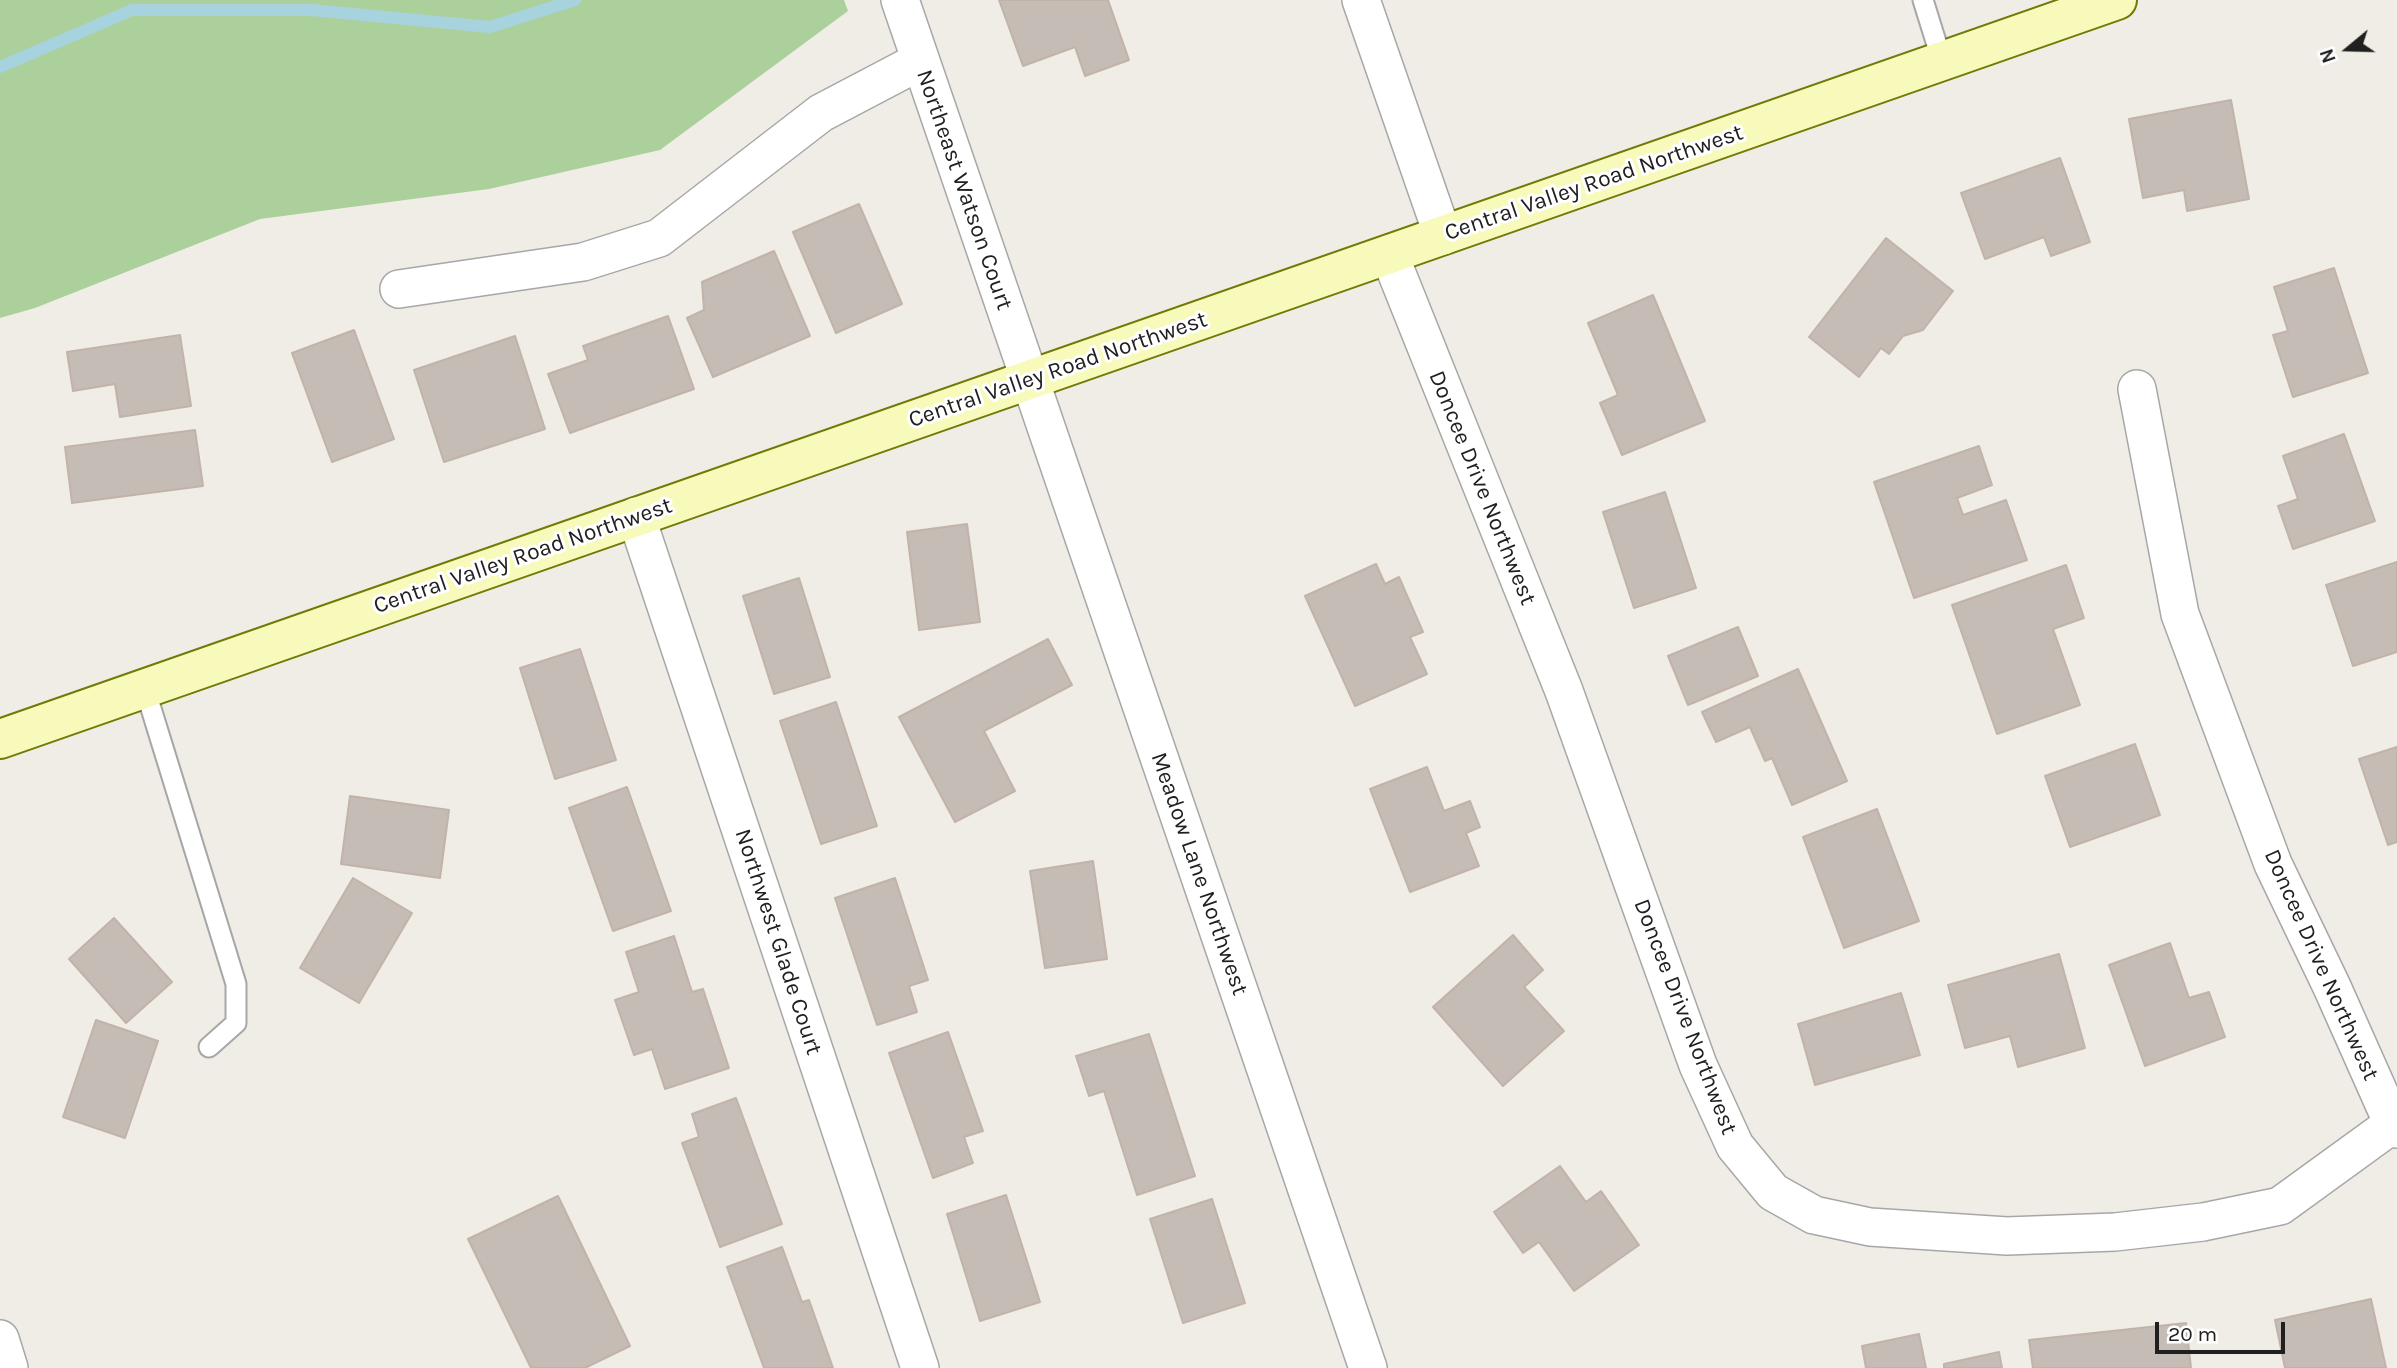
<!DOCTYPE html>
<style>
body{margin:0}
#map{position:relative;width:2397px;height:1368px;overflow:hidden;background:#f0ede6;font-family:Karla,sans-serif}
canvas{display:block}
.north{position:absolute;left:2313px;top:14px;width:70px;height:70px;-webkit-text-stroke:5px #fff;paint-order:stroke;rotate:251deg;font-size:19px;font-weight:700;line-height:28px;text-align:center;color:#202020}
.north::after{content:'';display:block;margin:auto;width:24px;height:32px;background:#202020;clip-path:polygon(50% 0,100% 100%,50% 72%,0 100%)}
.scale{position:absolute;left:2155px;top:1322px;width:130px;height:32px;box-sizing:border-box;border:4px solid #202020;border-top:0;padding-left:9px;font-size:21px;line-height:24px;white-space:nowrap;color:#202020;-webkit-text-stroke:5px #fff;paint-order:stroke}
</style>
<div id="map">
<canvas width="2397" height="1368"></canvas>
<div class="north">N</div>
<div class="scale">20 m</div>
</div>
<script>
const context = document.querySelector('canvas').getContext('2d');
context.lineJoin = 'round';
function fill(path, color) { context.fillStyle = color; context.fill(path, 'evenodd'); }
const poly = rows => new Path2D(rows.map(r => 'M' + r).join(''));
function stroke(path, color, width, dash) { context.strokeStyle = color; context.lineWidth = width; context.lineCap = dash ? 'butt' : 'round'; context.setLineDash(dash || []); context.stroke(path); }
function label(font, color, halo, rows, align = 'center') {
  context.font = font + ' Karla,sans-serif'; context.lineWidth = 6; context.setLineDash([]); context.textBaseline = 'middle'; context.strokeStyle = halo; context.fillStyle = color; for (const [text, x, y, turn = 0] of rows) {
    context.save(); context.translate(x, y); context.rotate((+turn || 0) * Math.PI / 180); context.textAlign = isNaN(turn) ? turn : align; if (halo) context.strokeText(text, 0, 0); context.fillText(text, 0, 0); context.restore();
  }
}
fill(poly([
 [0,0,844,0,848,11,660,150,489,189,260,219,35,308,0,318]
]), '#acd09b');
stroke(poly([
 [0,67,132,10,312,10,490,27,575,0]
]), '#a7d3de', 12);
const building = poly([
 [999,0,1108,0,1129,60,1085,76,1075,47,1023,66,999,0],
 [2231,100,2249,199,2187,211,2184,190,2143,198,2129,119,2231,100],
 [2060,158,2090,242,2051,256,2044,237,1985,259,1961,193,2060,158],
 [859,204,902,304,836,333,793,232,859,204],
 [1886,238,1953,291,1923,330,1903,336,1889,354,1881,348,1859,377,1809,337,1886,238],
 [774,251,810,336,713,377,687,318,704,310,702,282,774,251],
 [2334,268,2368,373,2293,397,2273,335,2288,331,2274,287,2334,268],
 [1653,295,1705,421,1622,455,1600,403,1618,395,1588,323,1653,295],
 [668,316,694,389,570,433,548,374,588,360,583,346,668,316],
 [354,330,394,439,332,462,292,353,354,330],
 [180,335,191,406,120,417,115,384,73,391,67,352,180,335],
 [515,336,545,429,444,462,414,370,515,336],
 [195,430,203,486,72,503,65,447,195,430],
 [2344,434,2375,521,2293,549,2278,506,2298,499,2283,456,2344,434],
 [1979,446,1992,485,1957,498,1963,515,2006,500,2027,560,1914,598,1874,482,1979,446],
 [1665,492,1696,588,1634,608,1603,512,1665,492],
 [967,524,980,622,919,630,907,532,967,524],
 [2397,562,2397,652,2353,666,2326,585,2397,562],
 [1376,564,1385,584,1399,577,1423,632,1410,637,1427,674,1355,706,1305,596,1376,564],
 [2066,565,2084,618,2053,629,2080,705,1997,734,1952,605,2066,565],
 [799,578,830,677,774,694,743,596,799,578],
 [1738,627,1758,676,1688,705,1668,656,1738,627],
 [1048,639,1072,685,984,731,1015,791,955,822,899,717,1048,639],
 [580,649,616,760,555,779,520,668,580,649],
 [1798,669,1847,781,1792,805,1772,758,1765,761,1750,727,1716,742,1702,712,1798,669],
 [836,702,877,826,821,844,780,721,836,702],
 [2135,744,2160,815,2070,847,2045,776,2135,744],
 [2397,747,2397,842,2388,845,2359,759,2397,747],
 [1427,767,1444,811,1470,801,1480,827,1466,833,1479,866,1410,892,1370,789,1427,767],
 [627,787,671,911,613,931,569,808,627,787],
 [350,796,449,810,440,878,341,864,350,796],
 [1877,809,1919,921,1844,948,1803,837,1877,809],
 [1093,861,1107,959,1045,968,1030,871,1093,861],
 [353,878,412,913,359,1003,300,968,353,878],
 [895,878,928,980,909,986,917,1012,877,1025,835,898,895,878],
 [114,918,172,982,126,1023,69,959,114,918],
 [1513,935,1543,970,1524,987,1564,1031,1503,1086,1433,1007,1513,935],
 [674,936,692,992,703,989,729,1068,665,1089,652,1049,634,1055,615,1000,639,992,626,952,674,936],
 [2170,943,2189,998,2209,992,2225,1037,2145,1066,2109,965,2170,943],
 [2059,954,2085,1048,2018,1067,2010,1036,1965,1048,1948,985,2059,954],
 [1901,993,1920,1055,1815,1085,1798,1024,1901,993],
 [96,1020,158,1041,125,1138,63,1117,96,1020],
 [948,1032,983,1131,964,1137,973,1163,933,1178,889,1053,948,1032],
 [1149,1034,1195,1176,1137,1195,1104,1091,1089,1096,1076,1056,1149,1034],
 [736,1098,782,1224,720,1247,682,1143,699,1137,692,1114,736,1098],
 [1560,1166,1586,1202,1601,1191,1639,1245,1574,1291,1539,1242,1523,1253,1494,1212,1560,1166],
 [1006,1195,1040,1302,980,1321,947,1214,1006,1195],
 [558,1196,630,1346,585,1368,531,1368,468,1239,558,1196],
 [1212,1199,1245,1303,1183,1323,1150,1219,1212,1199],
 [782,1247,802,1302,809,1300,833,1368,764,1368,727,1267,782,1247],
 [2371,1299,2386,1368,2285,1368,2275,1320,2371,1299],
 [2186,1323,2191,1368,2033,1368,2029,1340,2186,1323],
 [1919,1334,1926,1368,1866,1368,1862,1346,1919,1334],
 [1999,1352,2002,1368,1944,1368,1944,1364,1999,1352]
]);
fill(building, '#c5bcb5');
stroke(building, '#c2b3a8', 2);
const lane = poly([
 [1923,0,1942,61],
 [145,689,236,984,236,1023,209,1047]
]);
const street = poly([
 [900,0,1368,1368],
 [1361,0,1443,236],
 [1389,254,1564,691,1698,1065,1735,1146,1773,1192,1814,1215,1870,1227,2007,1236,2115,1232,2203,1222,2280,1206,2393,1124],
 [399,289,583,262,659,238,821,113,920,61],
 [2137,389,2180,614,2273,864,2332,987,2393,1124,2397,1129],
 [636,516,920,1368],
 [0,1339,9,1368]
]);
const secondary = poly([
 [0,739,2117,0]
]);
stroke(lane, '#a7a7a7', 23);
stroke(street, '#a7a7a7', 40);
stroke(secondary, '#707a04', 42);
stroke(lane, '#fff', 19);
stroke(street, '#fff', 37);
stroke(secondary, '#f8fabb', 38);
label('23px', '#202020', '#fff', [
 ["Central Valley Road Northwest",1594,183,-19],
 ["Northeast Watson Court",964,190,71],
 ["Central Valley Road Northwest",1058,370,-19],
 ["Doncee Drive Northwest",1482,488,68],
 ["Central Valley Road Northwest",523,556,-19],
 ["Meadow Lane Northwest",1199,874,71],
 ["Northwest Glade Court",778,942,72],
 ["Doncee Drive Northwest",2321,965,66],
 ["Doncee Drive Northwest",1685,1017,69]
]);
</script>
